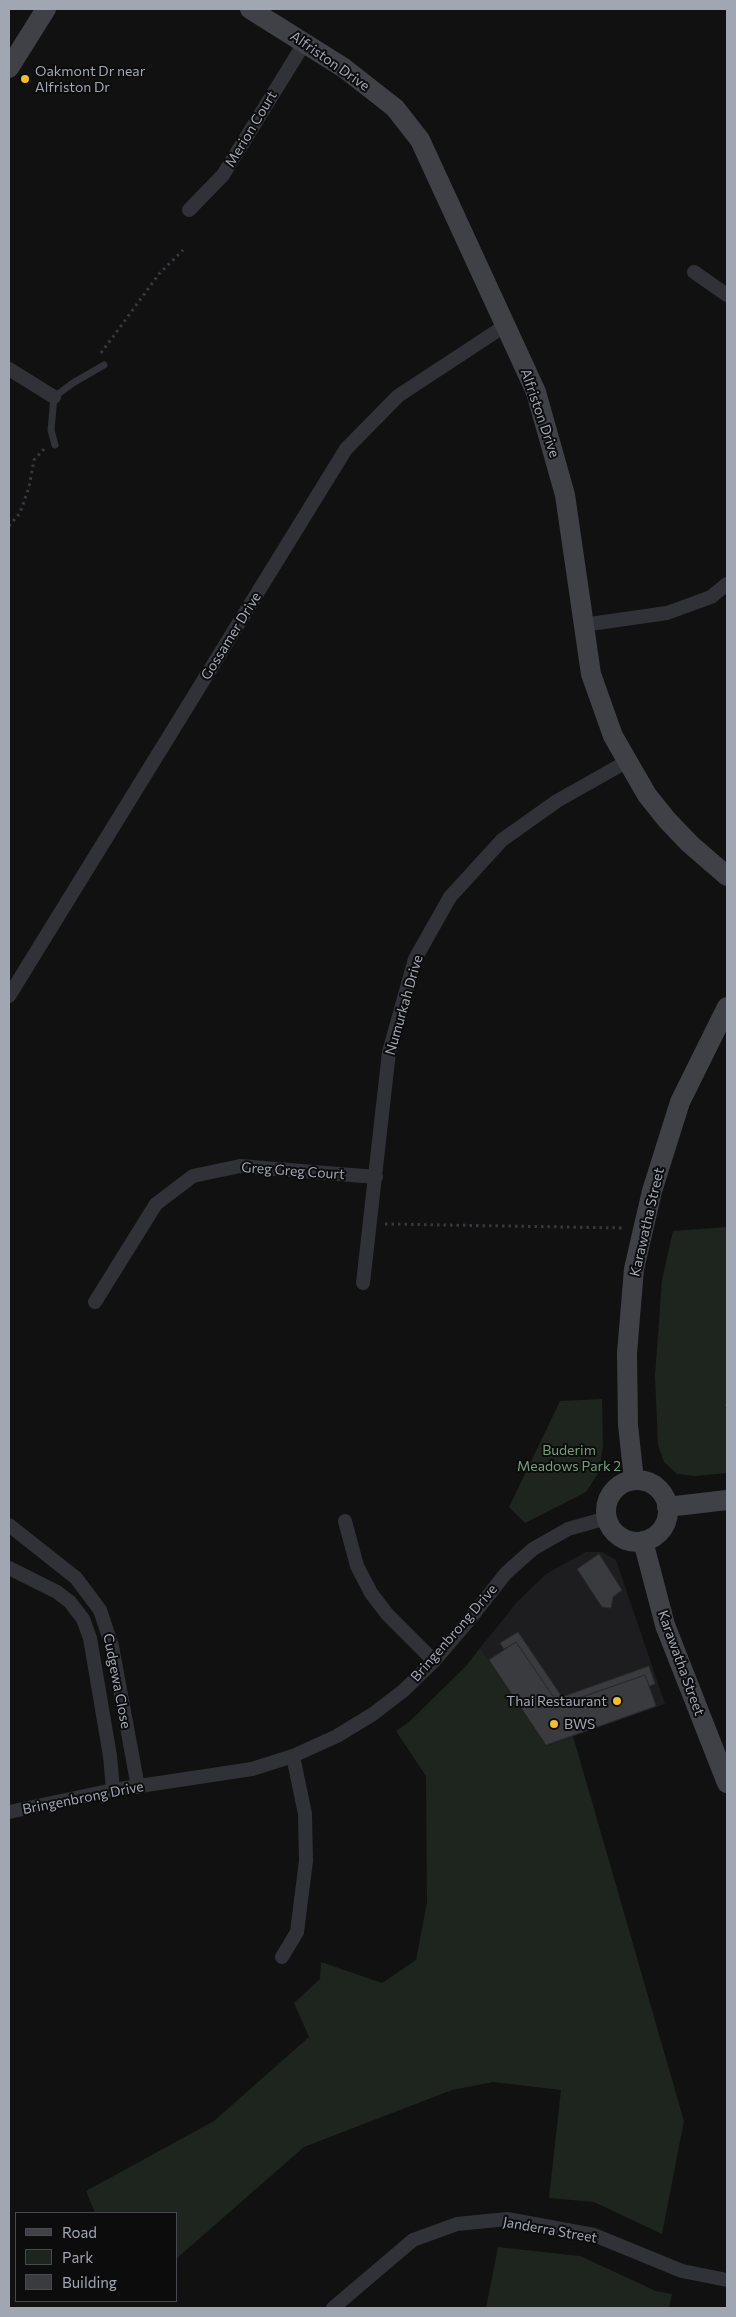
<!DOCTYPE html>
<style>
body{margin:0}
#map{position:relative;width:736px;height:2317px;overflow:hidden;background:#111112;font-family:Commissioner,sans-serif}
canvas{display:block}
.frame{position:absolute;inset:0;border:10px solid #a1a6b3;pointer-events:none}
.legend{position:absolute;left:15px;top:2212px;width:162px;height:90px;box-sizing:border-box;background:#0c0c0d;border:1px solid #484a4f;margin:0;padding:6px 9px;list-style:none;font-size:15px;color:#a1a6b3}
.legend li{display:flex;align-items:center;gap:10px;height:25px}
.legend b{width:25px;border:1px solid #484a4f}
</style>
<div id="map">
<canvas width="736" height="2317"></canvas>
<div class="frame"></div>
<ul class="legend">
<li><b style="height:6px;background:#3f4147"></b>Road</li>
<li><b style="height:14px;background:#1d251e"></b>Park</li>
<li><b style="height:14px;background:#3a3b3f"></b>Building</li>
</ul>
</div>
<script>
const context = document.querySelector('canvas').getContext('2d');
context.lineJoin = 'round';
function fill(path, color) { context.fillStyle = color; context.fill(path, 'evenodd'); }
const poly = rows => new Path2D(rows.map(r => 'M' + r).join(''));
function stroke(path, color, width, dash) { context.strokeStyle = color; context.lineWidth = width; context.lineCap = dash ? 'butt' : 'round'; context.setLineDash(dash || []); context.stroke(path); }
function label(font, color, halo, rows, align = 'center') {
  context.font = font + ' Commissioner,sans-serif'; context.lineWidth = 4; context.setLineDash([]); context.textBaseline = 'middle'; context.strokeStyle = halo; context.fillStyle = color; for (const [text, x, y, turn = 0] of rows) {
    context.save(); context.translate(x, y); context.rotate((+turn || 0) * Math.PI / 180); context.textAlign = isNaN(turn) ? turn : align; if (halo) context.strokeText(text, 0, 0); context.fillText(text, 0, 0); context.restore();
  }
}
fill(poly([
 [586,1552,602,1552,616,1560,665,1704,546,1746,480,1648,517,1602,546,1574]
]), '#1d1d1f');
fill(poly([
 [727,1227,727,1473,695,1476,677,1474,664,1462,658,1445,655,1376,662,1280,673,1231],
 [602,1399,603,1445,599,1472,586,1492,525,1523,509,1507,560,1401],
 [480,1648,546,1746,573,1736,684,2121,662,2234,594,2202,549,2198,561,2090,493,2082,452,2090,304,2147,176,2259,176,2213,95,2213,86,2191,214,2121,309,2037,294,2003,320,1979,321,1962,382,1983,416,1960,427,1902,426,1776,396,1731,409,1722,467,1665],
 [498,2247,580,2256,656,2291,672,2294,669,2308,486,2308]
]), '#1d251e');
const building = poly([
 [599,1554,622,1590,613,1597,611,1608,602,1607,577,1569,599,1554],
 [518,1632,562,1697,649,1666,655,1684,649,1686,645,1675,559,1705,516,1642,504,1649,500,1643,518,1632],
 [516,1642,559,1705,645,1675,656,1706,546,1745,489,1660,516,1642]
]);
fill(building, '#3a3b3f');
stroke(building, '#2b2a2e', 1);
stroke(poly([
 [101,353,159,274,183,250],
 [9,526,20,513,29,487,34,460,44,449],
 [385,1224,624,1228],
 [726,1406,727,1405]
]), '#37393e', 3, [2.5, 4]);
stroke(poly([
 [55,445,51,430,54,397,73,383,104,365]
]), '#313237', 7);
stroke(poly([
 [189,210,223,175,305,42],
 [694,272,727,295],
 [9,369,54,397],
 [583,625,667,613,711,597,727,584],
 [9,996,346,449,398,396,506,325],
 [363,1283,389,1052,415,959,450,897,502,840,557,801,626,762],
 [95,1302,156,1204,193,1176,240,1166,376,1177],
 [345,1521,357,1566,371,1593,387,1614,434,1661],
 [9,1525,76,1578,100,1610,112,1646,138,1787],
 [9,1568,57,1592,70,1602,83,1619,90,1638,110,1756,113,1790],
 [9,1812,113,1790,252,1769,293,1756,337,1736,373,1714,403,1691,434,1661,469,1620,506,1573,533,1549,568,1529,607,1518],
 [282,1957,297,1932,306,1861,305,1814,293,1756],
 [333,2308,413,2240,457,2224,507,2219,594,2235,682,2271,727,2280]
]), '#313237', 14);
stroke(poly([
 [250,9,344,68,395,108,420,140,536,392,565,495,591,674,613,736,647,795,667,820,690,844,727,876],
 [9,68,46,9],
 [634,1480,628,1425,627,1353,634,1269,652,1191,680,1102,727,1007],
 '606 1511a31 31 0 1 1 62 0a31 31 0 1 1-62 0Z',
 [667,1507,727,1500],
 [643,1541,665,1625,727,1783]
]), '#3f4147', 20);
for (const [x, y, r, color] of [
 [25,79,5,"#f8bd23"],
 [617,1701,5,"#f8bd23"],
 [554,1724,5,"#f8bd23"]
]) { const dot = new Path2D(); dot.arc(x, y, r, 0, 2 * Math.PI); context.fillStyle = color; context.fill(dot); stroke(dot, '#0c0c0d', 2); }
label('14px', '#a1a6b3', '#0c0c0d', [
 ["Alfriston Drive",330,61,35],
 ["Merion Court",251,129,-59],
 ["Alfriston Drive",540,413,71],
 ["Gossamer Drive",231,636,-58],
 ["Numurkah Drive",404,1005,-74],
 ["Greg Greg Court",293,1171,4],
 ["Karawatha Street",647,1222,-77],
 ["Bringenbrong Drive",454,1633,-49],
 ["Karawatha Street",681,1663,70],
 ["Cudgewa Close",117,1681,79],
 ["Bringenbrong Drive",83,1798,-11],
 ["Janderra Street",550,2230,10]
]);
label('14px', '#a1a6b3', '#0c0c0d', [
 ["Oakmont Dr near",35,71],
 ["Alfriston Dr",35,87],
 ["Thai Restaurant",607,1701,"right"],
 ["BWS",564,1724]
], 'left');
label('14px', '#779f7c', '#0c0c0d', [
 ["Buderim",569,1450],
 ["Meadows Park 2",569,1466]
]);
</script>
